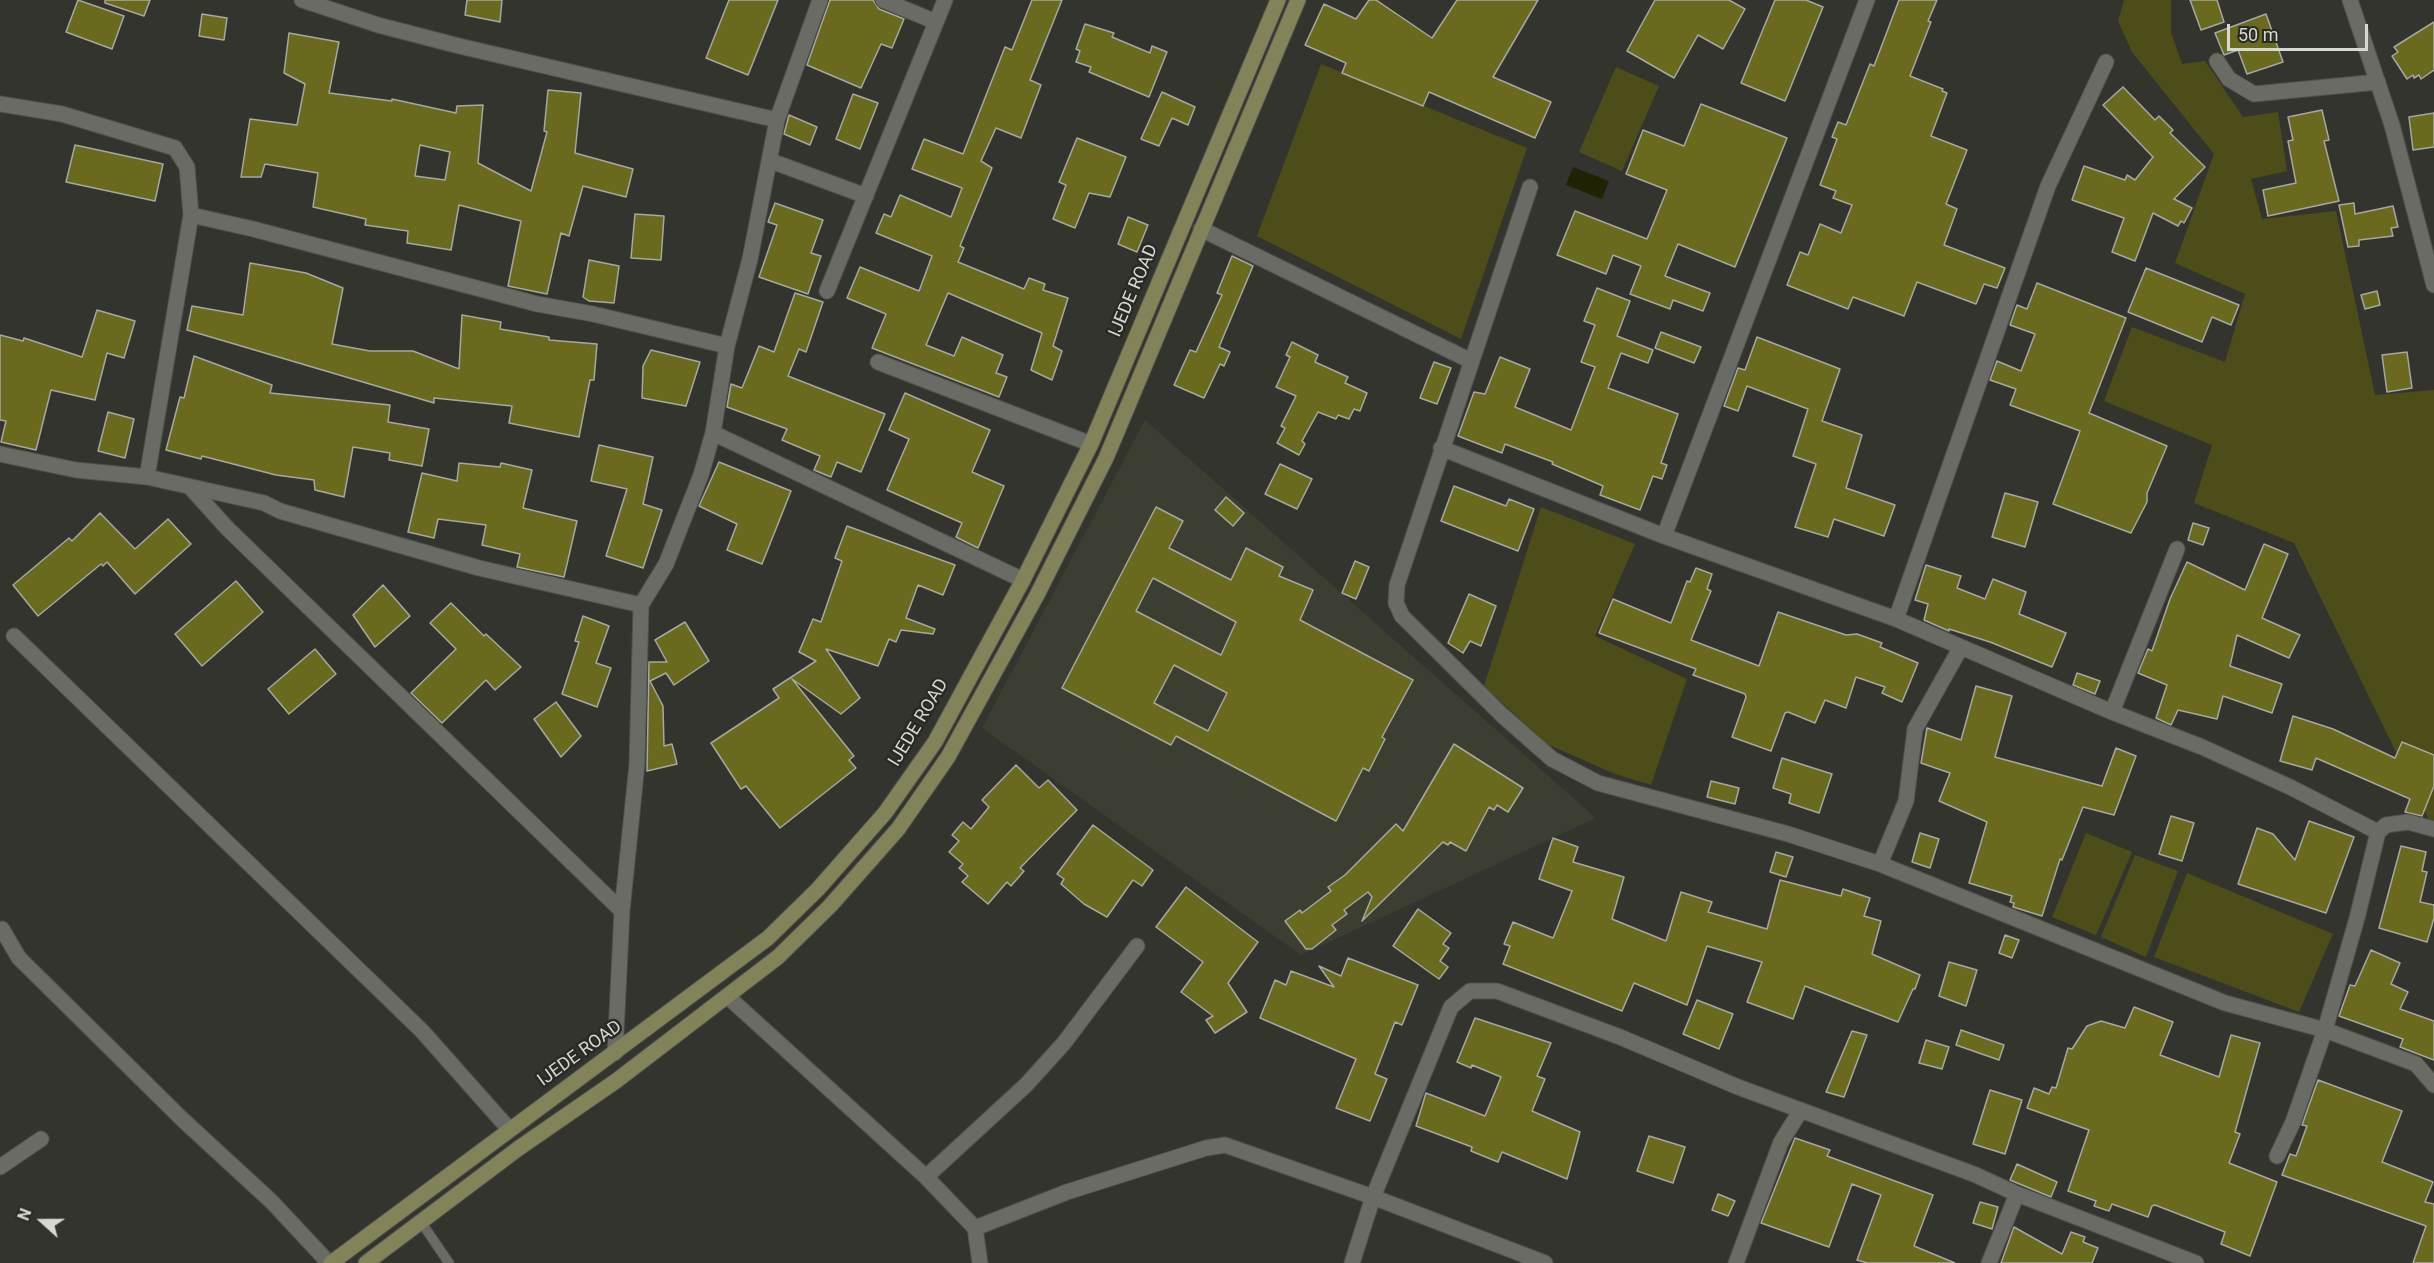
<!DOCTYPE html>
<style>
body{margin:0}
#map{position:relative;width:2434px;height:1263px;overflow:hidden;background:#34342f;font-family:Roboto,sans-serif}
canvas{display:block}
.north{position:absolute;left:12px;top:1191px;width:60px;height:60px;-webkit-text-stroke:4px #2a2a25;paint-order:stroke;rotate:291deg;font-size:16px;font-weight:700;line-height:24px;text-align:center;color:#d7d7d4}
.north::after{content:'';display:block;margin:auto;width:21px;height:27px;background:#d7d7d4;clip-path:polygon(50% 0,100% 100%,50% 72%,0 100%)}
.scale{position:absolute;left:2227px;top:24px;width:141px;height:27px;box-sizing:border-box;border:3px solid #d7d7d4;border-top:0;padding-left:8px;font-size:18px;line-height:21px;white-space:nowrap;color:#d7d7d4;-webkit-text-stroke:4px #2a2a25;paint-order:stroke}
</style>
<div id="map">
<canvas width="2434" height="1263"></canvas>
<div class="north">N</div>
<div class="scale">50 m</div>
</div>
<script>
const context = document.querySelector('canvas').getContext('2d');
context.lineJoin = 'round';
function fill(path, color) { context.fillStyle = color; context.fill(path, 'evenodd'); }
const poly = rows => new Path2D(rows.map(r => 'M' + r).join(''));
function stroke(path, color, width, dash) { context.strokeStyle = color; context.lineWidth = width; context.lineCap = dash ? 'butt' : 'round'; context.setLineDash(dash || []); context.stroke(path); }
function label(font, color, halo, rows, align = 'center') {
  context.font = font + ' Roboto,sans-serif'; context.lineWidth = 5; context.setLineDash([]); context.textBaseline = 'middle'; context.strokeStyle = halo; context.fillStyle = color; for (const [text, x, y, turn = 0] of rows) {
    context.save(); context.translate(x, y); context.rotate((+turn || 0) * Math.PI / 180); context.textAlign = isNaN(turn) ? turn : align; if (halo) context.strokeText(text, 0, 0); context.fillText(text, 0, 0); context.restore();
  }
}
fill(poly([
 [1145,420,1596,818,1301,955,982,728]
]), '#3d3e32');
fill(poly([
 [2124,0,2171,0,2171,32,2182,64,2205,61,2243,117,2278,112,2287,171,2251,179,2262,219,2336,211,2375,395,2434,390,2434,830,2294,543,2194,503,2212,445,2104,401,2132,327,2225,362,2245,294,2175,263,2214,154,2132,52,2118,21],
 [1321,64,1527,148,1461,339,1257,236],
 [1616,67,1659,86,1622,171,1579,152],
 [1541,507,1635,544,1595,636,1687,679,1651,785,1615,774,1547,744,1484,686],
 [2086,833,2132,852,2096,935,2052,917],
 [2135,855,2178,871,2146,957,2101,937],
 [2187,873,2333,934,2299,1012,2154,957]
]), '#4d4d19');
fill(poly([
 [1573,167,1609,181,1602,199,1566,185]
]), '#212203');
const building = poly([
 [78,0,124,16,112,49,66,32,78,0],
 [105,0,150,0,144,16,105,3,105,0],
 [467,0,502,0,500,22,465,15,467,0],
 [729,0,778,0,748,75,706,58,729,0],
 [830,0,873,0,879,9,904,19,892,48,881,44,861,88,807,65,830,0],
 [1032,0,1062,0,1030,80,1041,85,1021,138,996,128,981,161,992,168,960,246,964,248,958,262,1024,289,1029,278,1045,284,1043,290,1068,298,1053,346,1062,351,1052,380,1031,370,1042,333,948,293,926,345,954,356,962,337,1003,355,996,373,1007,377,999,397,872,348,886,314,847,298,860,267,919,291,932,256,876,233,884,214,891,217,900,195,951,217,962,188,912,169,924,139,963,154,1005,47,1012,50,1032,0],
 [1369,0,1376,0,1432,38,1457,0,1538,0,1493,77,1551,102,1535,138,1429,92,1423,106,1342,73,1346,63,1305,45,1324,4,1356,19,1369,0],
 [1655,0,1729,0,1745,9,1723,49,1698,35,1674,78,1627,51,1655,0],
 [1775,0,1806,0,1823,7,1785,101,1741,83,1775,0],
 [1899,0,1937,0,1928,21,1931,22,1910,76,1943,89,1942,91,1947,93,1931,136,1967,150,1946,204,1957,209,1944,245,2005,268,1997,288,1984,284,1976,304,1917,282,1904,316,1853,297,1848,309,1787,285,1800,252,1808,255,1820,224,1841,233,1852,205,1833,198,1836,191,1820,185,1837,139,1832,137,1838,122,1846,125,1870,64,1874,66,1899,0],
 [2190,0,2217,0,2224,22,2201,30,2190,0],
 [202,14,227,18,224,40,199,36,202,14],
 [2266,14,2283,62,2247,74,2238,50,2224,55,2215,33,2266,14],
 [2434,22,2434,70,2421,79,2419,75,2414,78,2413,75,2407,79,2392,56,2398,52,2394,47,2434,22],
 [1085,24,1114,33,1112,37,1150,53,1152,46,1167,52,1149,97,1089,72,1091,67,1076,62,1080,51,1076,49,1085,24],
 [289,33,339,42,329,93,392,101,392,99,456,113,457,106,483,105,478,163,531,191,547,132,544,131,548,90,581,93,575,153,633,169,626,197,583,186,569,236,561,233,547,294,508,286,521,221,459,205,451,250,407,243,408,231,365,225,366,219,313,207,318,173,265,164,261,177,241,177,250,119,297,125,305,84,284,73,289,33],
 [420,145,450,152,445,180,415,176,420,145],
 [2123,87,2155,120,2159,116,2173,130,2170,133,2205,167,2174,199,2192,208,2184,223,2181,221,2178,226,2153,213,2135,261,2112,252,2124,218,2072,200,2084,166,2125,180,2127,175,2135,180,2153,157,2103,105,2123,87],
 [1162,92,1195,107,1188,125,1172,118,1159,146,1141,139,1162,92],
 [853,94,878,103,860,149,836,139,853,94],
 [1701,104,1787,138,1735,267,1678,244,1665,276,1710,293,1703,311,1673,300,1670,309,1630,294,1641,266,1613,255,1606,274,1557,255,1575,211,1647,239,1667,190,1626,174,1643,130,1684,146,1701,104],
 [2322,110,2329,140,2324,141,2339,201,2268,216,2263,190,2296,183,2288,141,2293,140,2288,117,2322,110],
 [2434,113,2434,147,2413,150,2409,117,2434,113],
 [789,115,817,127,810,145,784,134,789,115],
 [1077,138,1126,157,1110,197,1089,193,1075,228,1053,219,1066,185,1059,182,1077,138],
 [75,145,163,164,155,201,66,182,75,145],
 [775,203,823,220,811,253,821,256,808,294,759,277,777,225,768,222,775,203],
 [2354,203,2355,214,2393,206,2398,227,2391,228,2393,236,2359,240,2359,246,2348,247,2339,205,2354,203],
 [635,214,664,216,661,260,631,258,635,214],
 [1128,217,1148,225,1137,252,1118,244,1128,217],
 [1232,256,1253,266,1219,347,1230,352,1224,366,1220,364,1204,398,1174,385,1190,350,1196,352,1222,295,1217,293,1232,256],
 [589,260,619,266,614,303,589,301,583,297,589,260],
 [250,263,306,273,343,288,332,344,370,351,413,351,459,369,462,315,501,322,500,329,549,337,549,340,597,344,594,380,590,380,579,437,509,423,512,406,434,398,434,403,187,330,192,306,243,315,250,263],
 [2146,268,2239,305,2231,325,2212,317,2202,342,2128,312,2146,268],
 [2037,283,2126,318,2089,413,2167,446,2147,493,2147,502,2131,533,2053,504,2080,431,2010,405,2016,389,1990,380,1997,361,2021,371,2035,334,2010,325,2017,305,2027,309,2037,283],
 [1597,288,1630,301,1617,336,1653,350,1648,363,1621,353,1608,388,1678,414,1661,463,1667,465,1662,479,1653,476,1640,510,1600,495,1603,486,1552,464,1553,462,1505,444,1502,453,1458,436,1474,392,1485,394,1500,357,1530,369,1515,407,1571,430,1595,367,1581,362,1595,325,1584,321,1597,288],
 [2377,291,2380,305,2365,309,2361,295,2377,291],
 [795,293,823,302,806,352,799,349,788,376,885,414,861,472,837,462,831,477,814,470,820,456,782,440,787,429,727,407,731,384,742,388,759,346,774,352,795,293],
 [97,310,135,321,124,358,107,353,95,400,51,390,36,450,1,442,6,421,0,420,0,335,23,341,24,338,82,357,97,310],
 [1661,332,1701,347,1694,363,1655,348,1661,332],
 [1757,337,1840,369,1822,421,1862,435,1846,488,1895,505,1884,536,1834,519,1828,537,1795,527,1816,464,1793,456,1808,409,1747,386,1738,411,1724,406,1738,368,1745,370,1757,337],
 [1292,342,1318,355,1315,362,1348,377,1345,383,1367,393,1360,411,1354,409,1349,419,1338,415,1336,419,1318,412,1302,441,1305,444,1299,455,1277,443,1285,428,1281,426,1296,396,1276,387,1290,357,1286,355,1292,342],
 [651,350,700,362,686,406,642,398,643,366,651,350],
 [2407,352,2412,388,2387,392,2382,355,2407,352],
 [194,356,272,385,270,393,390,405,388,422,429,429,422,466,389,460,390,453,353,447,344,497,315,490,314,480,276,475,202,456,201,459,166,450,180,397,184,398,194,356],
 [1434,362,1451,368,1437,404,1420,398,1434,362],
 [905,393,990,430,972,472,1004,486,978,548,956,537,962,523,887,490,909,439,889,430,905,393],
 [108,412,134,419,125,458,98,451,108,412],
 [599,445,653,457,643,504,662,510,643,568,606,556,627,489,591,481,599,445],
 [719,462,791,491,762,564,727,550,737,524,699,506,719,462],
 [459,463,500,467,501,463,532,470,523,508,577,521,564,577,517,567,520,554,482,545,486,525,438,519,434,538,408,532,422,473,457,481,459,463],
 [1280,464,1312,479,1297,509,1265,494,1280,464],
 [1454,486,1506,506,1509,499,1534,509,1518,551,1441,521,1454,486],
 [2005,493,2038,502,2025,547,1992,537,2005,493],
 [1226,497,1244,513,1233,526,1215,510,1226,497],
 [1156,507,1183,521,1169,548,1231,580,1246,548,1283,567,1279,576,1313,590,1300,620,1413,680,1382,737,1385,739,1369,771,1363,768,1336,821,1176,736,1171,745,1062,688,1156,507],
 [1153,578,1236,622,1221,655,1136,611,1153,578],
 [1174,665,1227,693,1208,731,1154,703,1174,665],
 [100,513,135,549,168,519,191,544,135,594,107,562,103,566,101,564,38,616,13,585,69,538,72,541,100,513],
 [2193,523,2209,528,2203,545,2188,540,2193,523],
 [847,526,955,565,943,595,918,585,906,618,935,629,933,634,901,630,896,642,889,639,878,666,826,649,860,698,841,714,792,679,854,756,849,760,856,768,780,828,746,786,741,789,711,743,779,698,773,689,816,661,799,652,813,619,821,622,842,561,835,558,847,526],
 [2264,544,2288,554,2262,618,2300,635,2289,658,2237,635,2230,666,2282,684,2272,713,2223,696,2217,719,2178,710,2171,725,2156,718,2167,685,2138,673,2148,649,2152,651,2170,599,2187,562,2245,590,2264,544],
 [1355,561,1369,567,1356,599,1342,593,1355,561],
 [1926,565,1961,576,1957,588,1985,599,1993,579,2026,592,2019,614,2066,633,2052,667,1990,642,1949,629,1949,631,1924,620,1928,604,1915,600,1926,565],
 [1696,568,1712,574,1707,589,1711,591,1691,640,1759,666,1778,612,1846,635,1857,634,1882,643,1880,647,1918,663,1902,702,1882,693,1885,687,1856,677,1846,708,1825,700,1815,723,1788,712,1785,713,1771,751,1732,737,1746,697,1745,694,1693,675,1696,669,1599,633,1613,599,1671,623,1687,581,1690,582,1696,568],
 [236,581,263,612,202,666,175,634,236,581],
 [383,585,410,616,375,647,353,615,383,585],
 [1469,594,1496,606,1481,646,1470,641,1463,653,1448,643,1469,594],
 [451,603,484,636,486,634,521,667,495,690,486,680,442,723,411,693,456,649,430,623,451,603],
 [583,616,609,626,596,663,611,668,597,707,562,694,579,642,575,641,583,616],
 [685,622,709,661,674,685,666,673,650,681,663,706,664,746,672,744,677,764,647,771,649,662,667,662,655,640,685,622],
 [315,649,336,674,289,714,268,689,315,649],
 [2077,673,2100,681,2095,694,2073,685,2077,673],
 [1976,686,2012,696,1995,757,2102,786,2116,748,2136,756,2114,815,2083,807,2062,860,2060,859,2042,916,2013,907,2014,903,2010,902,2012,896,1969,883,1987,822,1939,801,1950,773,1921,763,1927,728,1961,740,1976,686],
 [556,702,581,736,561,757,534,719,556,702],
 [2293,716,2333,729,2395,758,2402,742,2434,755,2434,786,2422,816,2405,812,2410,799,2316,758,2312,770,2280,761,2293,716],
 [1454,744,1523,788,1508,812,1497,805,1494,810,1489,807,1466,851,1450,842,1448,845,1443,842,1362,921,1372,897,1368,892,1344,910,1347,914,1332,925,1336,930,1312,949,1306,949,1285,921,1300,910,1302,913,1331,891,1328,887,1345,875,1396,824,1403,831,1454,744],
 [1782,758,1832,774,1819,813,1789,803,1791,794,1773,788,1782,758],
 [1016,765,1039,788,1048,780,1077,810,1020,868,1024,871,1011,886,1007,882,988,904,962,882,968,876,959,868,963,864,949,852,959,841,952,835,963,822,971,829,989,807,982,800,1016,765],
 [1711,781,1739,788,1735,804,1707,797,1711,781],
 [2171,816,2194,823,2182,861,2159,854,2171,816],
 [2309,821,2354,837,2326,913,2238,884,2257,828,2273,834,2295,860,2309,821],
 [1093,825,1153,870,1142,886,1133,880,1107,917,1084,904,1061,884,1064,879,1057,874,1093,825],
 [1920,833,1939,839,1930,868,1912,862,1920,833],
 [1553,838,1578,847,1573,862,1624,877,1612,919,1666,941,1681,892,1712,902,1708,912,1767,929,1780,880,1841,896,1843,889,1870,898,1864,916,1881,921,1872,954,1920,975,1915,989,1913,989,1898,1022,1805,986,1793,1019,1747,1002,1762,962,1707,946,1687,1005,1634,983,1622,1011,1503,964,1510,946,1504,944,1513,922,1553,938,1572,891,1539,879,1553,838],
 [2401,846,2426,852,2422,871,2427,872,2420,902,2434,905,2434,918,2427,942,2379,928,2401,846],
 [1776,852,1793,857,1786,877,1770,872,1776,852],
 [1186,887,1258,942,1228,983,1247,1012,1215,1033,1206,1020,1213,1016,1181,992,1203,962,1156,927,1186,887],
 [1418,909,1451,933,1443,944,1449,948,1440,961,1448,967,1439,979,1393,946,1418,909],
 [2005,935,2019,940,2012,958,1999,953,2005,935],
 [2371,950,2400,963,2391,984,2408,992,2400,1009,2434,1021,2434,1060,2400,1047,2403,1039,2339,1016,2350,985,2355,986,2371,950],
 [1348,958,1418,985,1402,1025,1395,1022,1375,1074,1387,1079,1370,1121,1336,1108,1356,1059,1260,1018,1275,980,1286,985,1291,971,1334,987,1319,966,1341,976,1348,958],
 [1949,962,1977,970,1966,1006,1939,996,1949,962],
 [1697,1000,1733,1014,1719,1049,1683,1034,1697,1000],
 [2134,1007,2173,1022,2160,1055,2219,1077,2231,1035,2260,1043,2235,1132,2240,1134,2229,1163,2277,1182,2250,1256,2221,1244,2225,1232,2155,1205,2152,1206,2148,1217,2112,1204,2109,1211,2094,1206,2096,1201,2068,1191,2089,1130,2027,1108,2034,1088,2049,1094,2052,1087,2056,1088,2068,1048,2072,1049,2087,1026,2101,1021,2125,1028,2134,1007],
 [1475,1018,1551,1043,1537,1076,1545,1079,1532,1111,1580,1132,1567,1179,1502,1152,1498,1162,1471,1151,1472,1147,1416,1126,1426,1093,1485,1116,1501,1077,1472,1065,1471,1068,1457,1062,1475,1018],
 [1961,1030,2004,1045,1999,1060,1956,1045,1961,1030],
 [1852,1031,1867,1035,1844,1097,1826,1092,1852,1031],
 [1926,1040,1949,1047,1942,1069,1919,1063,1926,1040],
 [2318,1080,2402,1111,2382,1162,2433,1182,2425,1202,2434,1204,2434,1263,2413,1263,2426,1226,2282,1175,2290,1154,2296,1156,2307,1126,2302,1125,2318,1080],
 [1990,1090,2022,1100,2005,1154,1973,1144,1990,1090],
 [1649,1136,1685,1147,1673,1183,1637,1171,1649,1136],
 [1795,1138,1830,1150,1827,1156,1933,1195,1914,1246,1955,1263,1867,1263,1857,1260,1881,1195,1852,1184,1829,1247,1761,1223,1795,1138],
 [2017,1164,2057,1182,2051,1197,2010,1180,2017,1164],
 [1718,1194,1735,1201,1728,1216,1712,1210,1718,1194],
 [1980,1202,1998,1207,1992,1229,1973,1223,1980,1202],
 [2014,1227,2062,1254,2071,1232,2085,1237,2083,1242,2098,1248,2092,1263,2001,1263,2014,1227]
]);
fill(building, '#696a1e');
stroke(building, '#a7a8a1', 1.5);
const service = poly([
 [421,1222,449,1263]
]);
const minor = poly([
 [302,0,378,25,459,46,777,120],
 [883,0,936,22],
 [2350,0,2392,125,2434,285],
 [2217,61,2229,79,2254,94,2378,82],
 [0,104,62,114,175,148,187,167,191,215,253,229,537,304,593,314,727,346],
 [771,161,866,196],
 [1530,187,1397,585,1396,603,1402,616,1502,715,1552,759,1598,783,1788,834,1880,864,2225,1003,2325,1030,2416,1064,2434,1085],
 [1201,229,1471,361],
 [827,291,945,0],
 [878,362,1091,444],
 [713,433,1023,580],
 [1441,448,1664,536,1896,619,2112,712,2202,747,2290,787,2378,832],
 [0,454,76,470,147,477,264,503,280,511,479,568,641,605],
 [147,477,191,215],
 [190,487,227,528,622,911],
 [1664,536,1867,0],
 [1896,619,2048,186,2106,62],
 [14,636,422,1031,509,1129],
 [2112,712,2177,549],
 [1880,864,1906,801,1915,729,1961,647],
 [2,929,19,958,182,1119,272,1202,329,1263],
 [727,996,926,1177,975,1228,1067,1192,1206,1148,1225,1145,1373,1197,1545,1263],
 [615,1053,622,911,637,764,641,605,666,564,701,475,713,433,727,346,750,259,777,120,820,0],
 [2277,1156,2293,1122,2325,1030,2357,918,2378,832,2386,825,2408,822,2434,829],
 [0,1167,41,1139],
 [926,1177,1026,1085,1064,1043,1137,946],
 [975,1228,980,1263],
 [1352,1263,1373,1197,1451,1007,1470,991,1497,991,1620,1037,1738,1087,1976,1175,2017,1194,2196,1263],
 [1736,1263,1781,1142,1801,1110],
 [1989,1263,2017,1194]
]);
const secondary = poly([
 [331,1263,768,938,818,889,885,813,935,742,1023,580,1091,444,1278,0],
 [366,1263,519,1148,616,1081,778,957,830,906,898,829,948,757,1037,595,1106,458,1298,0]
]);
stroke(service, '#50504c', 11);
stroke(minor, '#50504c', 17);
stroke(secondary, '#50504c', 17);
stroke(service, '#6a6b65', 9);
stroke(minor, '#6a6b65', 15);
stroke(secondary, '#828359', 15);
label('18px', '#d7d7d4', '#2a2a25', [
 ["IJEDE ROAD",1134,291,-67],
 ["IJEDE ROAD",919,723,-59],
 ["IJEDE ROAD",580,1054,-36]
]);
</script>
